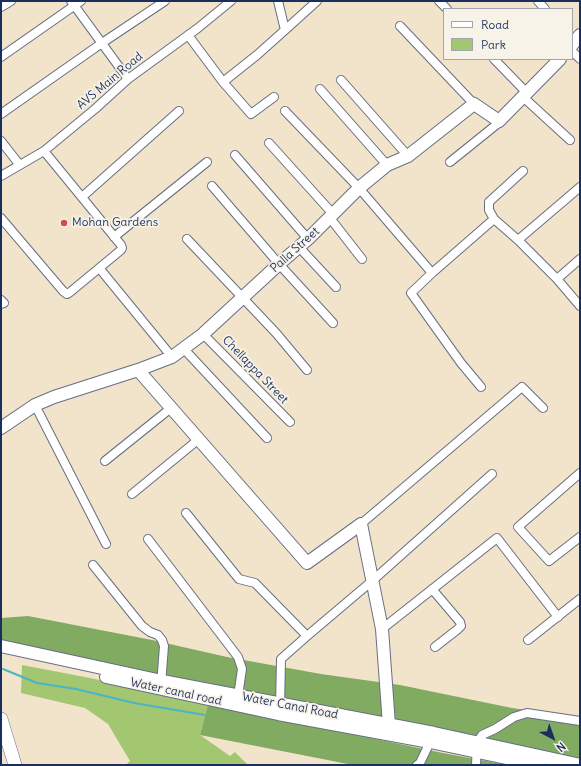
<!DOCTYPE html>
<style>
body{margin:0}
#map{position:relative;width:581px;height:766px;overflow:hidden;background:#f1e4ca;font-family:Delius,sans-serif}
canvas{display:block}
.frame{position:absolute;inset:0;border:2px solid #1b2f5e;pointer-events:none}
.legend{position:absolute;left:443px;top:8px;width:130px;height:52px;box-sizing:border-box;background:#f7f3e8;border:1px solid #9fa5b1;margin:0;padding:5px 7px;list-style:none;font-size:12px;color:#1b2f5e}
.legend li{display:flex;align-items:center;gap:8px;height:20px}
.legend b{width:20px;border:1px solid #9fa5b1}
.north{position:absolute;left:533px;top:718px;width:40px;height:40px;-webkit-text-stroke:3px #f7f3e8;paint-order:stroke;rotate:139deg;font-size:11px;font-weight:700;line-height:16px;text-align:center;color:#1b2f5e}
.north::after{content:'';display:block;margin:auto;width:14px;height:18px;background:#1b2f5e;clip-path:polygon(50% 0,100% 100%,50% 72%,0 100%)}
</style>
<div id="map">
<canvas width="581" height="766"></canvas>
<div class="frame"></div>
<ul class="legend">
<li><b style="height:5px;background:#fff"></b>Road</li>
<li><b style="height:11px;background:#a3c670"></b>Park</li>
</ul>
<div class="north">N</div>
</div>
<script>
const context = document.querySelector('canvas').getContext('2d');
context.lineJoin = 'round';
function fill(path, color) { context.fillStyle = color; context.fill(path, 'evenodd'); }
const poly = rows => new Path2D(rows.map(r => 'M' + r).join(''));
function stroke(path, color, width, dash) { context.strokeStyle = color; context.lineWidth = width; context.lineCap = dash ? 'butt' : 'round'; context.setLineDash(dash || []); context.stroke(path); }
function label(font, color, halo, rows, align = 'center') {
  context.font = font + ' Delius,sans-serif'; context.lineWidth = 3.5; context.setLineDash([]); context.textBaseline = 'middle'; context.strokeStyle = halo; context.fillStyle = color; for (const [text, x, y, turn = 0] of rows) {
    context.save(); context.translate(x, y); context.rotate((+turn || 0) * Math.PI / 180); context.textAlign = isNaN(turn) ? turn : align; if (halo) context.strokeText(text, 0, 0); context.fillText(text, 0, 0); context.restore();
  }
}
fill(poly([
 [22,665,90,678,208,704,200,735,230,756,235,752,248,765,126,765,130,761,108,724,85,708,21,693]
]), '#a3c670');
fill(poly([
 [28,616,152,640,227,657,321,674,400,685,512,708,580,718,580,759,205,685,1,643,1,618],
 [208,704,438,752,507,765,353,765,200,735]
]), '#82ab62');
stroke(poly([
 [3,669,37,683,76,689,134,703,205,715]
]), '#49b5c5', 2);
const street = poly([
 [71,1,128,79],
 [278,1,285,30,317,1],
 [439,1,447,9],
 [538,1,545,9],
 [1,7,11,1],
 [400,26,474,104],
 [188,35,223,82,251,114,274,97],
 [572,51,580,59],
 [1,57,81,1],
 [494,59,527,93],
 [341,80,408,156],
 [223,82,257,55,285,30],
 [320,89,387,165],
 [523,97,570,140],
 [285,111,359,188,432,273,494,219,518,240,557,279,580,306],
 [1,114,102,43,165,1],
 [1,141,19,164],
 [269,143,333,214],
 [235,155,308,239],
 [450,162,496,125,499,121],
 [1,176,44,151,95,109,128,79,198,28,231,1],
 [212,186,279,264,333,323],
 [82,197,179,111],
 [1,218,63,291,67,294,69,293,121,250,122,248,121,245,44,151],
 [330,218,362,259],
 [494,219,489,210,489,202,523,171],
 [114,237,207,162],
 [187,239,276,333,307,370],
 [518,240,580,187],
 [299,247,336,287],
 [100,269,172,357],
 [432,273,411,293,461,363,481,387],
 [557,279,580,259],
 [1,300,4,303,1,304],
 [203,334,290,422],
 [183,348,267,438],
 [35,405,106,544],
 [105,461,171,408],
 [580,473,518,527,549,561,580,537],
 [132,494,199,439],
 [186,513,239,579,255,583,307,636],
 [361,524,522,387,543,408],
 [148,539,238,657,242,669,238,696],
 [93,565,142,626,150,632,158,635,162,640,164,646,161,685],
 [432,589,460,622,461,626,458,629,435,647],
 [382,629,497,538,558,617],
 [528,640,580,599],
 [280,707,281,659,307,636,372,581,492,474],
 [417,765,420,763,430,742],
 [476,765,477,742,482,735,495,729,514,717,527,713,580,721]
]);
const secondary = poly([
 [572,45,580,35],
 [138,370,307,563,361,524,382,629,389,725,388,732],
 [1,428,35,405,54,397,138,370,172,357,203,334,279,264,308,239,359,188,387,165,408,156,474,104,499,121,560,59],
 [1,646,162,681,434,733,580,765],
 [106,677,278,714,430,742,540,765]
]);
const primary = poly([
 [1,719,15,765]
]);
stroke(street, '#666e84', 10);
stroke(secondary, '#666e84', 14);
stroke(primary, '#666e84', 14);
stroke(street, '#fff', 8);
stroke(secondary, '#fff', 12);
stroke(primary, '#fff', 13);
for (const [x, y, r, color] of [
 [64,223,4,"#d1495b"]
]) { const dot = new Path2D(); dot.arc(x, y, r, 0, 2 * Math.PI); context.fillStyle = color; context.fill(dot); stroke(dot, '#f7f3e8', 1.5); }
label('12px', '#1b2f5e', '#f7f3e8', [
 ["AVS Main Road",110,81,-40],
 ["Palla Street",295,250,-42],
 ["Chellappa Street",255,370,46],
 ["Water canal road",176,692,12],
 ["Water Canal Road",290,706,11]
]);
label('12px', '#1b2f5e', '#f7f3e8', [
 ["Mohan Gardens",72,223]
], 'left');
</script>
